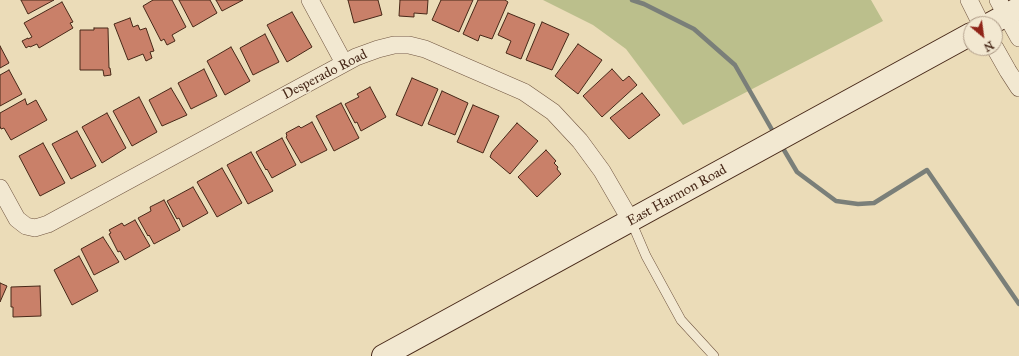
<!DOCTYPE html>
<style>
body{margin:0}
#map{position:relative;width:1019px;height:356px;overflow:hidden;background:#ebdcb8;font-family:"IM FELL Great Primer",serif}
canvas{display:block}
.north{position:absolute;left:963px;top:16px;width:40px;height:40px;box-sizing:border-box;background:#f2e8d1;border:1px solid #ae9b87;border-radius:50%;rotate:151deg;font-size:11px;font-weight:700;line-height:16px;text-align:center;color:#472818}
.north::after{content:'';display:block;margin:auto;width:14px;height:18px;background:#8f2418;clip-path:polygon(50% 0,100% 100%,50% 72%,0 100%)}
</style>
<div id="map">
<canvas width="1019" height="356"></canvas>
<div class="north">N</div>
</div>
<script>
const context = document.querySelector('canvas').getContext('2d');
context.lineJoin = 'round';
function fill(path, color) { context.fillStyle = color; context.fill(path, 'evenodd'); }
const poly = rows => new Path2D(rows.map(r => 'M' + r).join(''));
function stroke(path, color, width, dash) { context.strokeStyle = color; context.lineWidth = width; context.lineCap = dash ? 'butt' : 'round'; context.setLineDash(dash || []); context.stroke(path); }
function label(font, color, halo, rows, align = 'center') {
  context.font = font + ' "IM FELL Great Primer",serif'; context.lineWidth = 3; context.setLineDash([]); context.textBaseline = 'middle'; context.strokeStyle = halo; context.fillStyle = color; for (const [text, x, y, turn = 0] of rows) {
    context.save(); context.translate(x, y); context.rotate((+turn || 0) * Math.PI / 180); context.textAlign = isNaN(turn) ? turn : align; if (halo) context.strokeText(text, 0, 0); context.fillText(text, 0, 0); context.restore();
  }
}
fill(poly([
 [543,0,871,0,883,21,683,125,626,49,593,25]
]), '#bbbf8c');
stroke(poly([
 [632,0,644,4,694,29,735,65,775,135],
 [781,145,797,172,836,201,858,204,874,203,927,170,1019,304]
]), '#7a7f79', 4.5);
const building = poly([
 [21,0,54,0,28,14,21,0],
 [153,0,172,0,186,27,172,35,175,41,167,45,164,39,161,41,143,6,153,0],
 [179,0,210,0,217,13,193,27,179,0],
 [216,0,243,0,222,11,216,0],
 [348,0,378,0,382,15,354,23,348,0],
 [400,0,428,0,427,14,414,13,414,17,399,16,400,0],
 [441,0,473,0,459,32,432,20,441,0],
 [478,0,505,0,508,2,492,39,480,35,478,41,463,34,478,0],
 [62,2,73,22,70,23,73,28,39,48,37,44,30,47,29,46,26,48,22,41,28,38,28,39,32,37,24,23,62,2],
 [292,12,312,47,287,62,267,25,292,12],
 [508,13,535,24,521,59,506,53,511,41,498,35,508,13],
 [130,18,133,27,138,25,140,30,146,28,154,51,150,52,152,58,146,61,143,54,128,60,114,24,130,18],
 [542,22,569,34,552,70,526,60,542,22],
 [94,28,108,28,109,68,110,68,111,75,104,76,103,70,80,70,80,30,94,30,94,28],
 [265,34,279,62,253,75,240,48,265,34],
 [578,44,602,60,578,94,555,76,578,44],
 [0,46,9,63,0,68,0,46],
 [231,47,250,81,225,95,207,61,231,47],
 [204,69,217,96,191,109,178,83,204,69],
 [612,69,623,81,629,76,637,85,602,117,583,96,612,69],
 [9,70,22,94,0,106,0,75,9,70],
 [412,78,438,89,422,126,396,115,412,78],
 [370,87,386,117,361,131,357,122,355,123,345,104,359,97,357,94,370,87],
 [171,88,187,115,162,126,149,100,171,88],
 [442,91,468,103,455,135,428,124,442,91],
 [642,93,660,115,629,139,610,118,642,93],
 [139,97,157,132,132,146,113,111,139,97],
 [25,99,27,105,36,100,47,120,11,140,4,128,1,129,0,126,0,113,25,99],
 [341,103,359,138,334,151,316,116,341,103],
 [473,105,499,116,483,153,457,142,473,105],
 [107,113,126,148,102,163,82,127,107,113],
 [312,122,327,150,301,163,286,137,287,136,286,133,299,126,301,128,312,122],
 [517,123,538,141,510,174,490,157,492,152,517,123],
 [77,131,96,166,71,179,52,144,77,131],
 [282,138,296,165,272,178,267,169,266,170,256,152,282,138],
 [43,143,65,183,40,196,19,156,43,143],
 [546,150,556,161,554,163,558,167,557,169,561,174,537,197,518,177,546,150],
 [251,152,273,191,248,204,227,165,251,152],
 [222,168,242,203,217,217,197,182,222,168],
 [193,187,208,213,183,227,179,218,177,219,167,201,193,187],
 [164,200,180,230,154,244,149,235,148,236,138,218,151,211,150,207,164,200],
 [135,220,150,246,125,260,120,251,118,252,109,234,111,233,109,230,122,223,124,226,135,220],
 [103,237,119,262,94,275,81,249,103,237],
 [79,256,98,291,72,305,54,270,79,256],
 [0,283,7,286,0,302,0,283],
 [40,286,41,316,13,317,13,307,11,307,11,287,40,286]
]);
fill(building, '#c98069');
stroke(building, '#472818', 1);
const service = poly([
 [631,221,646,256,681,320,714,356]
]);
const minor = poly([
 [310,0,344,63],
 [969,0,981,24],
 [998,0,1019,38],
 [995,48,1008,71,1019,88],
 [0,188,17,219,26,226,35,228,48,224,356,57,378,49,394,45,409,45,425,49,524,92,553,112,580,141,602,171,631,221]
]);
const secondary = poly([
 [990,24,1019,8],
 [383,356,971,34]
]);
stroke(service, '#705540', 10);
stroke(minor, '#705540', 18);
stroke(secondary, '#472818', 24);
stroke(service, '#f2e8d1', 9);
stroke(minor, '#f2e8d1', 17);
stroke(secondary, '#f2e8d1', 22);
label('14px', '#472818', '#f2e8d1', [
 ["Desperado Road",325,75,-27],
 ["East Harmon Road",677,196,-29]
]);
</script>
